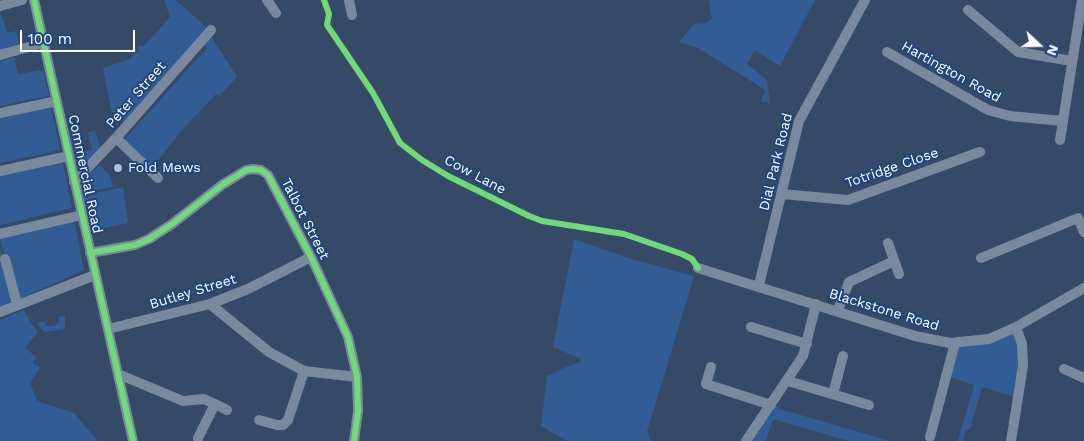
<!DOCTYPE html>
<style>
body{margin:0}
#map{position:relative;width:1084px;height:441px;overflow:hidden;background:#354a67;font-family:"Work Sans",sans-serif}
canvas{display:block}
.north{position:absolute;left:1014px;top:20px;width:50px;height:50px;-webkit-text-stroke:4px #1f467d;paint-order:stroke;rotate:111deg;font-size:14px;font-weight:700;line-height:20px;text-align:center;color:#fff}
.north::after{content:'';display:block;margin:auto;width:18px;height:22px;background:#fff;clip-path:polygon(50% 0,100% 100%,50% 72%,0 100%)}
.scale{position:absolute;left:20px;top:30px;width:115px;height:22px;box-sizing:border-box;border:2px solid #fff;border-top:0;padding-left:6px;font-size:15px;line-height:18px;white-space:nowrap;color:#fff;-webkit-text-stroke:4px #1f467d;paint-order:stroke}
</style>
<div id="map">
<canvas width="1084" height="441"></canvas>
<div class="north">N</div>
<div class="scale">100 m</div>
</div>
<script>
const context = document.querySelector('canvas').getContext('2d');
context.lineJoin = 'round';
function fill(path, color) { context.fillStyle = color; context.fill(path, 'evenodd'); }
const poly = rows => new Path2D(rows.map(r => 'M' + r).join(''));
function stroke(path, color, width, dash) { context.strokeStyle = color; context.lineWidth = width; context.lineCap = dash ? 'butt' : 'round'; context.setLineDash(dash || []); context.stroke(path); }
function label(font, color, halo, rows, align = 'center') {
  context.font = font + ' "Work Sans",sans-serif'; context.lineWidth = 4; context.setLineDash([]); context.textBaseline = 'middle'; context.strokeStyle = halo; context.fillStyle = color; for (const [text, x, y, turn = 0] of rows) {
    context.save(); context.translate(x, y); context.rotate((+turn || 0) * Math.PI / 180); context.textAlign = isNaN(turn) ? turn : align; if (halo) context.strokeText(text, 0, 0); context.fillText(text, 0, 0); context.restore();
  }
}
fill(poly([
 [164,0,176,0,207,28,123,122,115,116,111,109,103,68,130,59,134,54,139,53,138,46,144,46,170,17],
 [709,0,815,0,780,66,755,50,747,64,767,80,770,104,761,101,765,90,698,48,679,42,694,24,706,23,712,19],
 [0,10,7,33,16,31,19,44,0,50],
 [211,36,237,77,219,96,216,94,182,130,152,168,122,142,207,48,204,45],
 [14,57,18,74,43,70,49,96,0,106,0,61],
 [51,107,60,150,0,163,0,118],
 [95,130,100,147,80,168,77,168,70,138],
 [88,133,92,150,79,152,75,136],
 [63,163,72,208,0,225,0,176],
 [99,165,110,175,113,187,82,193,80,184],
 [123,187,128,223,90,231,82,196],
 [74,221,84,270,17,300,0,238],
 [574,239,631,259,694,276,647,432,651,441,567,441,541,426,547,376,566,367,580,362,580,359,553,347],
 [0,248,13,301,0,307],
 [24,310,30,322,38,332,25,348,36,357,33,363,40,367,30,383,37,401,74,413,98,441,0,441,0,320],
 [65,316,65,329,45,332,40,328,38,323,45,321,46,326,53,326,59,323,58,317],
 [1016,327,1022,344,1018,398,982,387,970,429,966,431,963,441,958,441,974,385,946,376,955,343],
 [773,402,780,409,890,441,848,441,773,419,766,441,746,441]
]), '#325c94');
stroke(poly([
 [34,0,133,441],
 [267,0,276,13],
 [349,0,352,15],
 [0,6,22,0],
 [968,10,1018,52,1072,61],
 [887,52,988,110,1010,116,1062,121],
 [0,55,43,43],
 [0,113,57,101],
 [116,138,158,178],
 [1060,140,1082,0],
 [0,171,69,156],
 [74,182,116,138,211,30],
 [782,194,848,200,980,152],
 [0,234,82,215],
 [888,243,899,274],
 [90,253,135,245,149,239,172,224,222,185,246,170,253,169,261,170,268,175,311,257,348,337,357,377,358,411,354,441],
 [981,258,1078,218,1084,232],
 [5,259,17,304],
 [698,268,915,336,950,343,989,339,1016,327,1084,288],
 [759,285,799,121,865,0],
 [210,304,269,352,304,371,357,377],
 [838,310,849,282,894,261],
 [0,312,95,275],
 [751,327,807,344],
 [108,329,210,304,248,289,311,257],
 [711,367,706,384,771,405],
 [1064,369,1084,378],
 [118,374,183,401,204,399,215,404,198,438],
 [788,381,869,405],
 [833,394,843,356],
 [215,404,227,410],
 [259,420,277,425,283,425,288,420,304,371],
 [930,437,955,343],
 [746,441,803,356,816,304],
 [1011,441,1023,366,1022,344,1016,327]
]), '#798a9e', 10);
stroke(poly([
 [34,0,133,441],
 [324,0,329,14,327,25,373,93,400,143,422,160,448,176,529,216,542,221,624,234,682,254,692,259,698,268],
 [90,253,135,245,149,239,172,224,222,185,246,170,253,169,261,170,268,175,311,257,348,337,357,377,358,411,354,441]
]), '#71d979', 6);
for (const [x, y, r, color] of [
 [118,168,5,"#b8c0ca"]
]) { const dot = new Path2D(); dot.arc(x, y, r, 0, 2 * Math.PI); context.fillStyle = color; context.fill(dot); stroke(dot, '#1f467d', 2); }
label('14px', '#fff', '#1f467d', [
 ["Hartington Road",951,72,29],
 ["Peter Street",136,95,-49],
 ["Dial Park Road",776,162,-76],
 ["Totridge Close",892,168,-19],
 ["Commercial Road",85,174,78],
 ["Cow Lane",475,175,28],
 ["Talbot Street",305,219,63],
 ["Butley Street",193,292,-17],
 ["Blackstone Road",884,310,17]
]);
label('14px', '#fff', '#1f467d', [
 ["Fold Mews",128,168]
], 'left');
</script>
